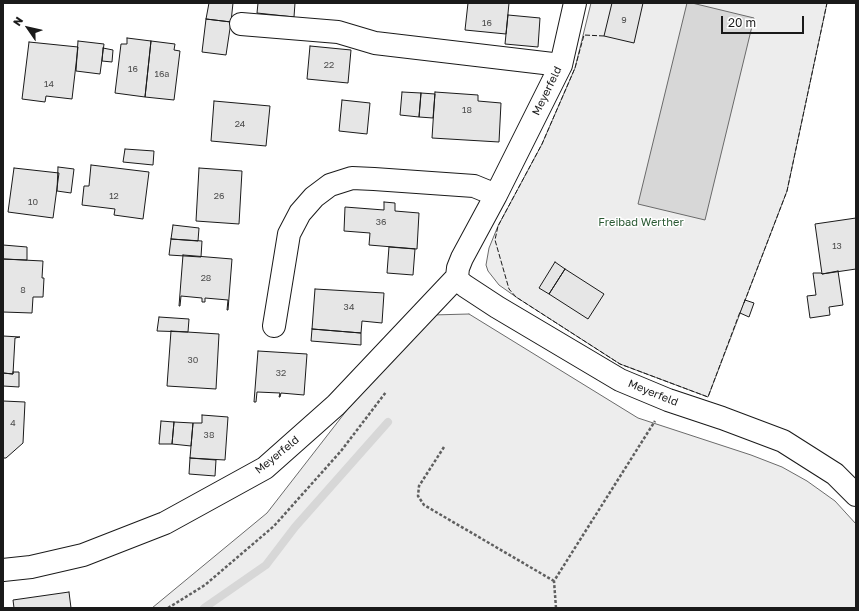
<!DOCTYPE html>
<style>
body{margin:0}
#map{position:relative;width:859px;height:611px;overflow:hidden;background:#fff;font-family:"Golos Text",sans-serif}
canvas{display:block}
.frame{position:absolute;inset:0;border:4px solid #1a1a1a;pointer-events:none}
.north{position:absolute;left:8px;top:8px;width:40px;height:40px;-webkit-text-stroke:3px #fff;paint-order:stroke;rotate:304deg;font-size:11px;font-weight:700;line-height:16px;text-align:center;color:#1a1a1a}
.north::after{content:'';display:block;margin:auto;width:14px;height:18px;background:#1a1a1a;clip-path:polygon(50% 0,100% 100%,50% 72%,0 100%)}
.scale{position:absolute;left:721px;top:16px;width:83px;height:18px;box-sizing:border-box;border:2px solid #1a1a1a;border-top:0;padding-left:5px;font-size:12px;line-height:14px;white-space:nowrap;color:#1a1a1a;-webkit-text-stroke:3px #fff;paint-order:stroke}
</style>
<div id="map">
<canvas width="859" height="611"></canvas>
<div class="frame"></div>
<div class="north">N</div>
<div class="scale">20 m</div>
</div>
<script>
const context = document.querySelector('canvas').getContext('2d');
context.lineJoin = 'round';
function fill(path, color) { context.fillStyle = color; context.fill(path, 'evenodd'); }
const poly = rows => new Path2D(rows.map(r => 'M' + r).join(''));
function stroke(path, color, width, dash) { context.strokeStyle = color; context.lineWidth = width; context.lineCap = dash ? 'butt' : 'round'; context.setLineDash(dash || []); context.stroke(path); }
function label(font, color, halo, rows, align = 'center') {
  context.font = font + ' "Golos Text",sans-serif'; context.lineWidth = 3; context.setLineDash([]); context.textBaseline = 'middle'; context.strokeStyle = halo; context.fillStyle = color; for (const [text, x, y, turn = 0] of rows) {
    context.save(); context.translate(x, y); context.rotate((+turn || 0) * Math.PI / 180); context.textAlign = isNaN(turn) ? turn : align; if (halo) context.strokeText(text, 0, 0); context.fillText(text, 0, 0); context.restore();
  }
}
const built = poly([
 [591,3,827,3,787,191,708,397,620,364,516,297,499,285,488,271,486,265,489,248,498,226,542,144,575,68,591,3],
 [469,314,638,418,751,455,782,467,807,481,835,501,856,524,856,608,152,608,267,513,347,410,432,315,469,314]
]);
fill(built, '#ededed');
stroke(built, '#6a6a6a', 1);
const water = poly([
 [687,3,692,3,754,18,705,220,638,204,687,3]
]);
fill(water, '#d7d7d7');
stroke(water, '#6a6a6a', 1);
stroke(poly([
 [204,608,266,565,295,527,388,422]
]), '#d7d7d7', 8);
const building = poly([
 [209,3,233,3,231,22,206,19,209,3],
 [258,3,295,3,294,17,257,13,258,3],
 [468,3,509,3,506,34,465,30,468,3],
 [612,3,643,3,634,43,604,36,612,3],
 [508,15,540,18,538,47,505,44,508,15],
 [206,19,231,22,226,55,202,52,206,19],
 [127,38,151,41,145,97,115,93,121,44,127,44,127,38],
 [78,41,104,44,100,74,76,71,78,41],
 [151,41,175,44,174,50,180,51,174,100,145,97,151,41],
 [29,42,78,47,72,99,46,96,45,102,22,99,29,42],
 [310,46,351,50,348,83,307,79,310,46],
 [103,48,113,50,112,62,102,61,103,48],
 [402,92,421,93,419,117,400,115,402,92],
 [435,92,478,95,478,101,501,103,499,142,432,138,435,92],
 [421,93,435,94,433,118,419,117,421,93],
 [342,100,370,103,367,134,339,131,342,100],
 [214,101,270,106,266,146,211,141,214,101],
 [125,149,154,151,153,165,123,162,125,149],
 [91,165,149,172,143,219,114,215,115,209,82,205,84,186,89,186,91,165],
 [58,167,74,169,71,193,57,191,58,167],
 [14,168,59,173,53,218,8,212,14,168],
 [199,168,242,171,239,224,196,221,199,168],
 [384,202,395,203,395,211,419,213,417,249,369,245,370,233,344,231,345,207,384,210,384,202],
 [856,218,856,269,822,274,815,224,856,218],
 [173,225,199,228,198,241,171,239,173,225],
 [171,239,202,241,201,257,169,255,171,239],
 [3,245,27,247,27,260,3,259,3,245],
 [389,247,415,249,413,275,387,273,389,247],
 [183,255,232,259,228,310,227,310,228,300,205,298,205,302,202,302,202,298,181,296,180,306,179,306,183,255],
 [3,259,43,261,42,278,44,278,43,297,33,297,32,313,3,312,3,259],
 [555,262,565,269,549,294,539,288,555,262],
 [565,269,604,294,588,319,549,294,565,269],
 [838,271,843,305,829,307,830,315,810,318,807,296,816,295,813,273,821,273,822,274,838,271],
 [315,289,384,293,382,323,362,321,361,333,312,329,315,289],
 [745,300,754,303,749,317,740,313,745,300],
 [159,317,189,319,188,332,157,331,159,317],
 [312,329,361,333,361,345,311,341,312,329],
 [171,331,219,334,216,389,167,386,171,331],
 [3,336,20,337,15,338,13,374,3,373,3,336],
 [258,351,307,354,304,395,281,393,280,397,279,397,280,393,257,392,256,402,254,402,258,351],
 [13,372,19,372,19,387,3,386,3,373,13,374,13,372],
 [3,401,25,402,23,443,6,458,3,458,3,401],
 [202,415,228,417,225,460,190,458,193,423,202,423,202,415],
 [161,421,174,422,172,444,159,444,161,421],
 [174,422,193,423,191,446,172,444,174,422],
 [190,458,216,460,215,476,189,474,190,458],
 [69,592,71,608,14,608,13,600,69,592]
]);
fill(building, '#e6e6e6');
stroke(building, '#1a1a1a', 1);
const minor = poly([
 [575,3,561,65,496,195,462,258,458,268,457,277,460,282,465,286,497,307,620,380,668,400,722,418,783,441,835,474,856,495],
 [241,24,338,32,375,43,561,65],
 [274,326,289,234,300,213,314,197,330,185,352,178,374,179,474,186,496,195],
 [3,570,31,567,83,555,165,523,265,468,336,405,457,277]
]);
stroke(minor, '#1a1a1a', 24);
stroke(poly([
 [444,447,419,486,418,496,424,505,554,581],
 [168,608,205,585,274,526,341,451,386,392],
 [556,608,554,581,655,421]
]), '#5f5f5f', 2.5, [3, 2]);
stroke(minor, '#fff', 22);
stroke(poly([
 [604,36,584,35,575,68,542,144,498,226,495,240,509,289,516,297,620,364,708,397,740,312],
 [744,303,787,191,827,3]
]), '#1a1a1a', 1, [5, 2]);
label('9px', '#4d4d4d', null, [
 ["9",624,20],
 ["16",487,23],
 ["22",329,65],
 ["16",133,69],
 ["16a",162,74],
 ["14",49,84],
 ["18",467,110],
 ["24",240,124],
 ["12",114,196],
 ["26",219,196],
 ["10",33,202],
 ["36",381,222],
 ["13",837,246],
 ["28",206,278],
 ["8",23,290],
 ["34",349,307],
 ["30",193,360],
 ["32",281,373],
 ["4",13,423],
 ["38",209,435]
]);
label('11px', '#1a1a1a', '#fff', [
 ["Meyerfeld",547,91,-64],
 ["Meyerfeld",653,393,22],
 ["Meyerfeld",277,455,-39]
]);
label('11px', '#2b5a34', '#fff', [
 ["Freibad Werther",641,223]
]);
</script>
